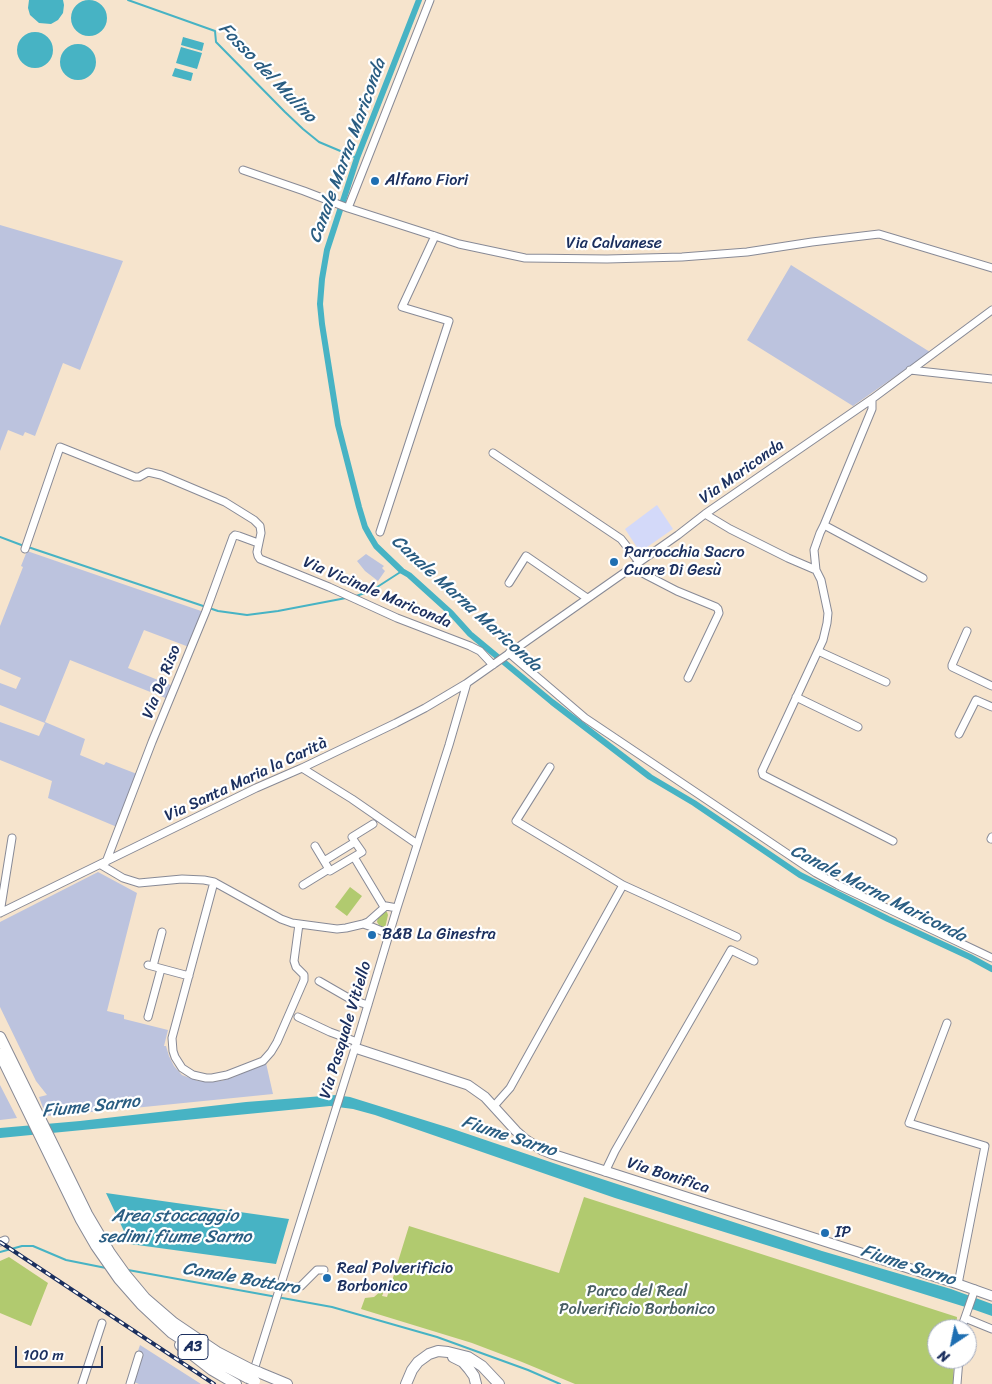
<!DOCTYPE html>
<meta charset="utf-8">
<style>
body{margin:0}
#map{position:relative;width:992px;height:1384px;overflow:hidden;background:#f6e4cd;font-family:Sriracha,sans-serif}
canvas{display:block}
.north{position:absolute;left:927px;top:1319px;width:50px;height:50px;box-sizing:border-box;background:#fff;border:1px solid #a4acbf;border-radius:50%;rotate:214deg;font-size:14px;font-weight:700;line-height:20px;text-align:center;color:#1b2f5e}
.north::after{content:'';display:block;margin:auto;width:18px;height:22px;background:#1f6fb2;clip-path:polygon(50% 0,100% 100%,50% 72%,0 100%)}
.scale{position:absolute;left:15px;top:1346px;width:88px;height:22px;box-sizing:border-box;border:2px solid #1b2f5e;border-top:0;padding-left:6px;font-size:15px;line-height:18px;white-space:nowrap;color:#1b2f5e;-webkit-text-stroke:4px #fff;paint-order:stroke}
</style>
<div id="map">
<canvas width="992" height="1384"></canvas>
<div class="north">N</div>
<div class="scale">100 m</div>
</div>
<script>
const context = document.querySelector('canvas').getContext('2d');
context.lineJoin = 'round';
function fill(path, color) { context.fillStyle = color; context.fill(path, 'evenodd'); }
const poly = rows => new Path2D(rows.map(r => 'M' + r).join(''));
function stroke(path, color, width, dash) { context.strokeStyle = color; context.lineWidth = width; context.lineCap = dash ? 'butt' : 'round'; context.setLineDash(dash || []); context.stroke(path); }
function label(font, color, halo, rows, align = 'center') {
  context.font = font + ' Sriracha,sans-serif'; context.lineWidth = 4.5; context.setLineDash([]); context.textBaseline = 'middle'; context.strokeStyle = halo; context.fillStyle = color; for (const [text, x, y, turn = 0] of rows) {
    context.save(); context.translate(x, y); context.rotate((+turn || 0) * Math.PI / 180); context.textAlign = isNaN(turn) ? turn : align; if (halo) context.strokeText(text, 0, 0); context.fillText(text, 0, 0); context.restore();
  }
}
fill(poly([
 [657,505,673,529,640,552,625,529]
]), '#d3d9f9');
fill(poly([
 [0,225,123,261,80,370,63,363,35,436,25,432,23,436,8,430,0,451],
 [791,265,930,352,853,406,747,340],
 [27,551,204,612,189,647,144,630,128,668,173,686,168,699,70,660,45,722,85,739,80,755,104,765,106,762,137,774,117,827,48,798,52,781,0,760,0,722,39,736,45,723,0,705,0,683,16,689,21,678,0,669,0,626,23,567,21,566],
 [366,554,384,566,382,568,385,571,378,581,365,571,357,561],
 [98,872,137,893,107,1011,124,1015,124,1019,168,1030,164,1046,166,1046,169,1056,174,1066,182,1075,198,1081,209,1082,221,1081,234,1077,266,1063,273,1094,114,1110,46,1116,39,1097,47,1095,36,1081,0,1007,0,922],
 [0,1085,17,1118,0,1120],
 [140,1345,201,1384,139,1384,128,1380]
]), '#bcc3de');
fill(poly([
 [350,887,362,896,347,916,335,907],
 [385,911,387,912,388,915,385,928,379,925,377,922,378,917],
 [584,1197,957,1317,956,1329,937,1329,937,1359,954,1359,953,1384,575,1384,522,1362,472,1343,361,1309,365,1298,374,1297,382,1290,384,1291,382,1296,387,1297,409,1226,559,1273],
 [9,1257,48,1283,31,1326,0,1313,0,1261]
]), '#b1ca6f');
fill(poly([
 '71 18a18 18 0 1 1 36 0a18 18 0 1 1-36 0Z',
 [29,0,63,0,64,5,63,13,58,20,51,24,39,23,30,15,28,8],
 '17 50a18 18 0 1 1 36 0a18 18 0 1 1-36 0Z',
 [183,37,204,43,202,51,181,45],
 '60 62a18 18 0 1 1 36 0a18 18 0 1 1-36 0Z',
 [181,47,202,53,197,69,176,63],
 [175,68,193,73,191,81,172,76],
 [336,1095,350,1097,453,1129,562,1166,822,1251,951,1289,992,1304,992,1316,975,1310,615,1198,375,1115,353,1109,330,1106,0,1138,0,1128,80,1121,246,1102],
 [106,1193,289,1219,276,1264,130,1244]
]), '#47b3c4');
stroke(poly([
 [128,0,215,31,216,42,285,112,303,129,319,142,357,158],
 [0,537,24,546],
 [28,547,218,611,247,615,278,611,346,598],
 [356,596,371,591,402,571],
 [0,1252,22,1246,33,1246,66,1260,106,1268],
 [128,1270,332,1307,437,1337,528,1370,560,1384]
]), '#47b3c4', 2);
stroke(poly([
 [419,0,357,158,327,250,322,279,320,304,322,324,338,425,359,507,365,527,370,536,376,546,402,571,409,575,451,613,470,634,552,702,650,777,694,803,800,875,888,919,970,957,992,969]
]), '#47b3c4', 6);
const minor = poly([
 [243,170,304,191,348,208,435,236,459,244,525,258,607,259,682,257,747,252,812,242,879,234,992,268],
 [348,208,430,0],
 [910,370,992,379],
 [872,399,872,409,824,525,923,578],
 [493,453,621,539,639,562],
 [705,514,730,529,788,558,816,570,821,580,828,613,827,623,823,640,762,771,763,775,893,841],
 [380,532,449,321,402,307,435,236],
 [25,549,60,447,135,477,139,477,148,472,161,475,225,502,254,520,260,526,261,533,257,552,258,556,260,559,329,587,397,618,470,646,480,651,493,665],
 [632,567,648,576,677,591,716,607,718,609,719,613,688,678],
 [816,570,814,550,820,533,824,525],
 [509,583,526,556,587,598],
 [967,631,952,665,952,667,992,686],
 [818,651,886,682],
 [509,653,585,718,816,873,838,885,992,958],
 [796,697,858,727],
 [959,734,976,700,992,707],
 [550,767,516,821,623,885,737,937],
 [302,768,352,799,417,844],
 [991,839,992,837],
 [355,842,362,852,330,871,324,861,355,842],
 [355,842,352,837,373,824],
 [315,846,324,861],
 [354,857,384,907],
 [106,862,152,742,206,611,233,537,235,535,239,536,258,543],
 [101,865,123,878,139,883,182,879,204,880,214,882,281,919,292,923,337,929,346,928,363,924,368,922,386,906,397,908],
 [214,882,172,1038,173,1051,175,1057,182,1068,193,1075,206,1078,212,1078,227,1075,263,1061,271,1052,277,1042,304,980,304,975,296,967,294,961,299,924],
 [303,885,329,869],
 [0,913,256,788,302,768,396,723,425,708,467,683,678,535,705,514,872,399,992,310],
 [0,913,12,838],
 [363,924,372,927,389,934],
 [148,965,189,976],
 [153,966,162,932],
 [319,981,352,1000,368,1005],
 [148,1017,161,969],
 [298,1017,330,1032,357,1042],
 [947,1023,909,1123,985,1146,958,1284],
 [494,1106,510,1088,623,885],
 [605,1172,615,1151,731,950,754,961],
 [0,1242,5,1240],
 [281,1285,294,1288,301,1286,317,1270,324,1270],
 [965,1318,992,1329],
 [961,1329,975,1289],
 [253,1373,355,1048,397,908,449,745,467,683],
 [82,1384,102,1323],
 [130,1384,139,1355],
 [957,1384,959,1359]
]);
const major = poly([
 [355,1048,468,1085,485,1097,516,1131,525,1139,542,1150,552,1154,958,1284,992,1296]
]);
const highway = poly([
 [0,1037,87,1214,110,1253,125,1274,145,1298,174,1323,217,1352,250,1369],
 [0,1054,81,1220,96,1246,119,1279,141,1304,172,1333,217,1362,248,1378],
 [180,1345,212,1370,236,1384],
 [453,1357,463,1362,469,1369,474,1376,476,1384],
 [258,1372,287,1384],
 [406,1384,412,1370,418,1362,429,1354,438,1351,448,1352,468,1357,482,1366,499,1384]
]);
stroke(minor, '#888a96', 9);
stroke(major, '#888a96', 11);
stroke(highway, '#888a96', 12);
stroke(minor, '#fff', 7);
stroke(major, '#fff', 9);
stroke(highway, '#fff', 10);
const rail = poly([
 [0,1242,214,1384]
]);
stroke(rail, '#1b2f5e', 4);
stroke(rail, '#fff', 2, [5.5]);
const highwayBridge = poly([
 [250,1369,258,1372],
 [248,1378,255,1381]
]);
stroke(highwayBridge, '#888a96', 12, []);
stroke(highwayBridge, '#fff', 10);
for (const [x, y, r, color] of [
 [375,181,5,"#1f6fb2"],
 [614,562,5,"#1f6fb2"],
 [372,935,5,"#1f6fb2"],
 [825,1233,5,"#1f6fb2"],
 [327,1278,5,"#1f6fb2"]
]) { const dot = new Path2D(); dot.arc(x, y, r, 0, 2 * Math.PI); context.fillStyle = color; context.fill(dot); stroke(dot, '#fff', 2); }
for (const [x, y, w] of [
 [193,1347,30]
]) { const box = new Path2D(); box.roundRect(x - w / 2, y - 12.5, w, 25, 4); context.fillStyle = '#fff'; context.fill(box); stroke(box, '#1b2f5e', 1); }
label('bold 15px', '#1b2f5e', null, [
 ["A3",193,1347]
]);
label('16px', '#1b2f5e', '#fff', [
 ["Alfano Fiori",385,181],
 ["Parrocchia Sacro",624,553],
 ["Cuore Di Gesù",624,571],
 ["B&B La Ginestra",382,935],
 ["IP",835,1233],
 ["Real Polverificio",337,1269],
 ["Borbonico",337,1287]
], 'left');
label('16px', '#1b2f5e', '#fff', [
 ["Via Calvanese",614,244],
 ["Via Mariconda",742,472,-35],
 ["Via Vicinale Mariconda",377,593,23],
 ["Via De Riso",162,682,-68],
 ["Via Santa Maria la Carità",246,780,-25],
 ["Via Pasquale Vitiello",346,1030,-73],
 ["Via Bonifica",668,1176,18]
]);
label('16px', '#485e63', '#fff', [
 ["Parco del Real",637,1292],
 ["Polverificio Borbonico",637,1310]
]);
label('italic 18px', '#2a5d82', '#fff', [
 ["Fosso del Mulino",267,73,46],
 ["Canale Marna Mariconda",348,151,-70],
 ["Canale Marna Mariconda",466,604,42],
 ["Canale Marna Mariconda",878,894,27],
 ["Fiume Sarno",91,1107,-6],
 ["Fiume Sarno",509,1137,18],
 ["Area stoccaggio",175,1216],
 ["sedimi fiume Sarno",175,1237],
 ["Fiume Sarno",908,1266,18],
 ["Canale Bottaro",241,1279,10]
]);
</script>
